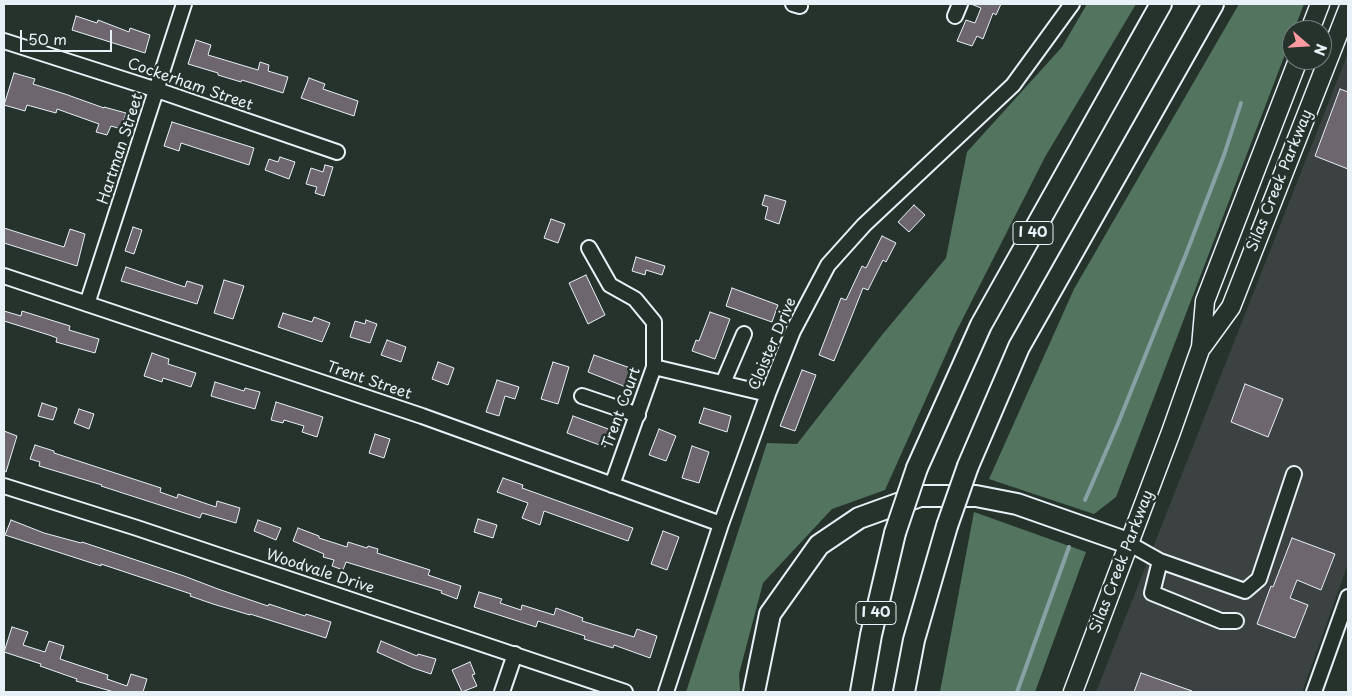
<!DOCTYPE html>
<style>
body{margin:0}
#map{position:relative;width:1352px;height:696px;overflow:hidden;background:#26332d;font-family:"Playpen Sans",sans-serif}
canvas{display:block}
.frame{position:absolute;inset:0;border:5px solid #e8f1f8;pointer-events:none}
.north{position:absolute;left:1282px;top:20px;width:50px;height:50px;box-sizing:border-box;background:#26332d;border:1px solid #747f7e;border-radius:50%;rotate:109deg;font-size:14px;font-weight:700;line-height:20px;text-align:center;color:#e8f1f8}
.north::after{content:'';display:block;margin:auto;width:18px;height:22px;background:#ff9aa2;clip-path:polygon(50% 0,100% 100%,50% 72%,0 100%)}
.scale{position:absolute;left:20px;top:30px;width:92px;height:22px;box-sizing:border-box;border:2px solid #e8f1f8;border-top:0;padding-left:6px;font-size:15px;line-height:18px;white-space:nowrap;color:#e8f1f8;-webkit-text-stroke:4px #26332d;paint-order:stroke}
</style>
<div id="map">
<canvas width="1352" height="696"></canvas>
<div class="frame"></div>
<div class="north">N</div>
<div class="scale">50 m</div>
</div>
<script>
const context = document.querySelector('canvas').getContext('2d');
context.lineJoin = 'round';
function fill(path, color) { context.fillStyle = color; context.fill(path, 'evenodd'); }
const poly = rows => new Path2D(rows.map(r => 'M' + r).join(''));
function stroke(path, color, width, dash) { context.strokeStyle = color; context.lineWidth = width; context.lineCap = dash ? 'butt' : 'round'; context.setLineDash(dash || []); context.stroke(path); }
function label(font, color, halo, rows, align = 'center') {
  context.font = font + ' "Playpen Sans",sans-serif'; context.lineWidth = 5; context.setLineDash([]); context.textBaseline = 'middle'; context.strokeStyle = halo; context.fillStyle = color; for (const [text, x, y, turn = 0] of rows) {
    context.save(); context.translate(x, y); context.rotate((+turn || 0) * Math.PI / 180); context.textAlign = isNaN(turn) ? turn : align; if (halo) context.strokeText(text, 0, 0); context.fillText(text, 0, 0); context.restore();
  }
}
fill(poly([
 [1348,53,1348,564,1302,692,1096,692]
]), '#3c4241');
fill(poly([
 [1087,4,1136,4,1045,157,956,332,885,490,832,509,763,583,739,674,740,692,686,692,767,443,797,444,882,335,946,258,967,152,1062,47],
 [1239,4,1304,4,1294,30,1292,30,1292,36,1116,497,1094,514,989,479,1074,289],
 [974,512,1086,552,1035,692,940,692]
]), '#53745f');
stroke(poly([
 [1085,500,1117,426,1186,254,1224,155,1241,103],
 [1017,692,1069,547]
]), '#88a1a5', 4);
const building = poly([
 [971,4,1001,4,996,15,993,13,983,39,977,36,972,46,957,41,966,20,975,23,981,8,971,4],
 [76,16,97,23,98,20,129,32,130,28,150,35,145,53,72,30,76,16],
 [196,40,211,45,208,55,258,70,260,62,269,65,268,71,288,77,283,93,242,80,241,82,218,75,218,73,188,64,196,40],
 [14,73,35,79,33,84,65,94,104,108,104,107,126,113,121,129,111,126,107,135,96,132,99,124,57,109,56,113,27,105,25,111,4,105,14,73],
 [309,78,325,84,323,89,358,101,354,116,301,98,309,78],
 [1340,89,1348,92,1348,169,1315,156,1340,89],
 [172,122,254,148,249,165,181,143,179,151,164,146,172,122],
 [280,157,295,162,289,179,265,170,269,159,278,162,280,157],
 [325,165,333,167,324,196,315,193,317,187,306,184,311,168,323,172,325,165],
 [765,195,786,201,779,224,765,219,768,207,762,205,765,195],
 [914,205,925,215,909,232,898,222,914,205],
 [551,219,565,224,558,243,544,238,551,219],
 [133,227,142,230,134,254,125,251,133,227],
 [4,228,64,247,70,229,85,234,77,266,4,243,4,228],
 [882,236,896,243,886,262,883,260,868,290,863,288,834,361,819,355,841,298,846,300,862,266,866,268,882,236],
 [636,257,665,266,662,275,646,270,645,275,632,271,636,257],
 [126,267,185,287,187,281,203,286,197,304,121,281,126,267],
 [586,275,605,315,588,324,569,283,586,275],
 [224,280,244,286,233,319,214,313,224,280],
 [732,288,778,305,772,322,726,306,732,288],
 [4,311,21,316,22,311,70,326,69,330,99,339,95,353,56,342,57,338,49,335,4,321,4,311],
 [710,312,730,319,715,359,692,351,696,340,699,341,710,312],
 [283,313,312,322,314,317,330,323,322,342,278,327,283,313],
 [366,320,377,324,370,343,350,337,355,321,365,324,366,320],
 [387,340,406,347,401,362,381,355,387,340],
 [152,353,169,359,168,364,196,373,191,387,163,378,162,382,144,376,152,353],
 [594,355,633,369,626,387,588,372,594,355],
 [438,362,454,368,448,385,432,379,438,362],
 [553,362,569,367,558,404,541,399,553,362],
 [802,370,816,375,795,431,780,426,802,370],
 [497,380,519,387,515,399,505,396,499,416,486,412,497,380],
 [215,382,244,391,245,388,260,392,255,409,211,396,215,382],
 [1245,384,1283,399,1268,437,1231,422,1245,384],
 [276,402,323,417,317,437,302,432,304,426,284,420,283,423,271,420,276,402],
 [42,403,57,408,53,420,38,416,42,403],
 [704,408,731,416,727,432,699,423,704,408],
 [79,409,94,414,89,429,74,423,79,409],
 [573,416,611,430,605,447,567,433,573,416],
 [659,429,676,436,666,461,649,455,659,429],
 [4,431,17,436,6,472,4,471,4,431],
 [375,434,390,439,384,458,369,453,375,434],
 [35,445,54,451,54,453,161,488,160,492,177,498,178,494,216,507,217,501,240,508,236,523,202,513,200,518,101,486,102,485,39,466,40,462,30,459,35,445],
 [692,446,709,452,699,483,682,478,692,446],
 [503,478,523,485,522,488,633,528,628,541,544,511,540,525,522,518,528,503,497,492,503,478],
 [478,519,497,525,493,538,474,532,478,519],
 [11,520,44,533,81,543,82,542,184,576,218,589,268,606,269,604,305,616,306,614,331,622,326,638,250,614,250,615,213,604,190,596,191,594,101,564,101,566,5,535,11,520],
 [258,520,281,528,276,540,254,531,258,520],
 [298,528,319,536,319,538,347,547,348,542,367,548,368,546,378,549,377,553,430,570,428,575,461,586,457,599,441,593,442,591,346,562,343,570,332,566,334,560,323,557,324,554,293,541,298,528],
 [663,531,679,537,667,570,651,564,663,531],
 [1292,538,1335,554,1321,590,1297,580,1290,598,1308,605,1295,638,1257,624,1271,586,1273,587,1292,538],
 [479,592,502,599,500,603,521,610,522,605,554,615,556,608,583,618,582,621,634,637,637,629,657,636,650,658,614,645,613,648,584,639,585,636,538,621,536,627,474,607,479,592],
 [12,627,28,632,23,645,45,652,49,641,64,646,60,659,108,675,107,679,127,686,131,674,147,679,143,692,114,692,76,681,77,679,40,666,41,664,4,652,12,627],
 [381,641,417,656,418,654,436,659,431,674,413,668,377,652,381,641],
 [470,662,475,674,472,675,477,686,462,692,452,670,470,662],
 [1141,673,1192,691,1192,692,1134,692,1141,673]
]);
fill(building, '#6e666f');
stroke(building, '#e8f1f8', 1);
const minor = poly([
 [793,4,800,6],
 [955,16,960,4],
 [4,41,157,90,337,152],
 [589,248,610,285,635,299,654,322,654,367,612,485],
 [4,276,422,416,721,524],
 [87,304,184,4],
 [654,367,768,394],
 [723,383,744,334],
 [582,396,638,415],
 [4,486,137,528,625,692],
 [1128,543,1160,561,1245,591,1259,579,1294,474],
 [1160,561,1152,593,1221,621,1236,621],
 [502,692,515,654],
 [666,692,721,524,768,394,793,331,828,265,864,225,1013,85,1072,4],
 [1314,692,1348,597]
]);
const major = poly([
 [1310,30,1320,4],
 [1202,347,1231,307,1348,9],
 [1073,692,1171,432,1201,347,1205,301,1298,60]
]);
const highway = poly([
 [968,466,1019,347,1213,4],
 [917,468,981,325,1161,4],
 [754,692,770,614,819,545,859,518,920,496,976,496,1017,504,1128,543],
 [861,692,871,635,895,533],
 [904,692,914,640,947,526]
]);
stroke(minor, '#e8f1f8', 18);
stroke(major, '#e8f1f8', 21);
stroke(highway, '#e8f1f8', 24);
stroke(minor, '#26332d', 14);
stroke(major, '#26332d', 18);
stroke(highway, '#26332d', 20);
const highwayBridge = poly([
 [947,526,968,466],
 [895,533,917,468]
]);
stroke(highwayBridge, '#e8f1f8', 24, []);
stroke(highwayBridge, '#26332d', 20);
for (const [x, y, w] of [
 [1033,233,40],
 [876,613,40]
]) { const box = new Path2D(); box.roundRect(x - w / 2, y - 11.5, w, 23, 4); context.fillStyle = '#26332d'; context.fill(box); stroke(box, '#e8f1f8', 1); }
label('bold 14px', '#e8f1f8', null, [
 ["I 40",1033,233],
 ["I 40",876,613]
]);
label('15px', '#e8f1f8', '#26332d', [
 ["Cockerham Street",190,85,19],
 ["Hartman Street",121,149,-72],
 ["Silas Creek Parkway",1280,181,-68],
 ["Cloister Drive",773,344,-67],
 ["Trent Street",369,381,19],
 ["Trent Court",622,408,-70],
 ["Silas Creek Parkway",1122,562,-69],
 ["Woodvale Drive",320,572,18]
]);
</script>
